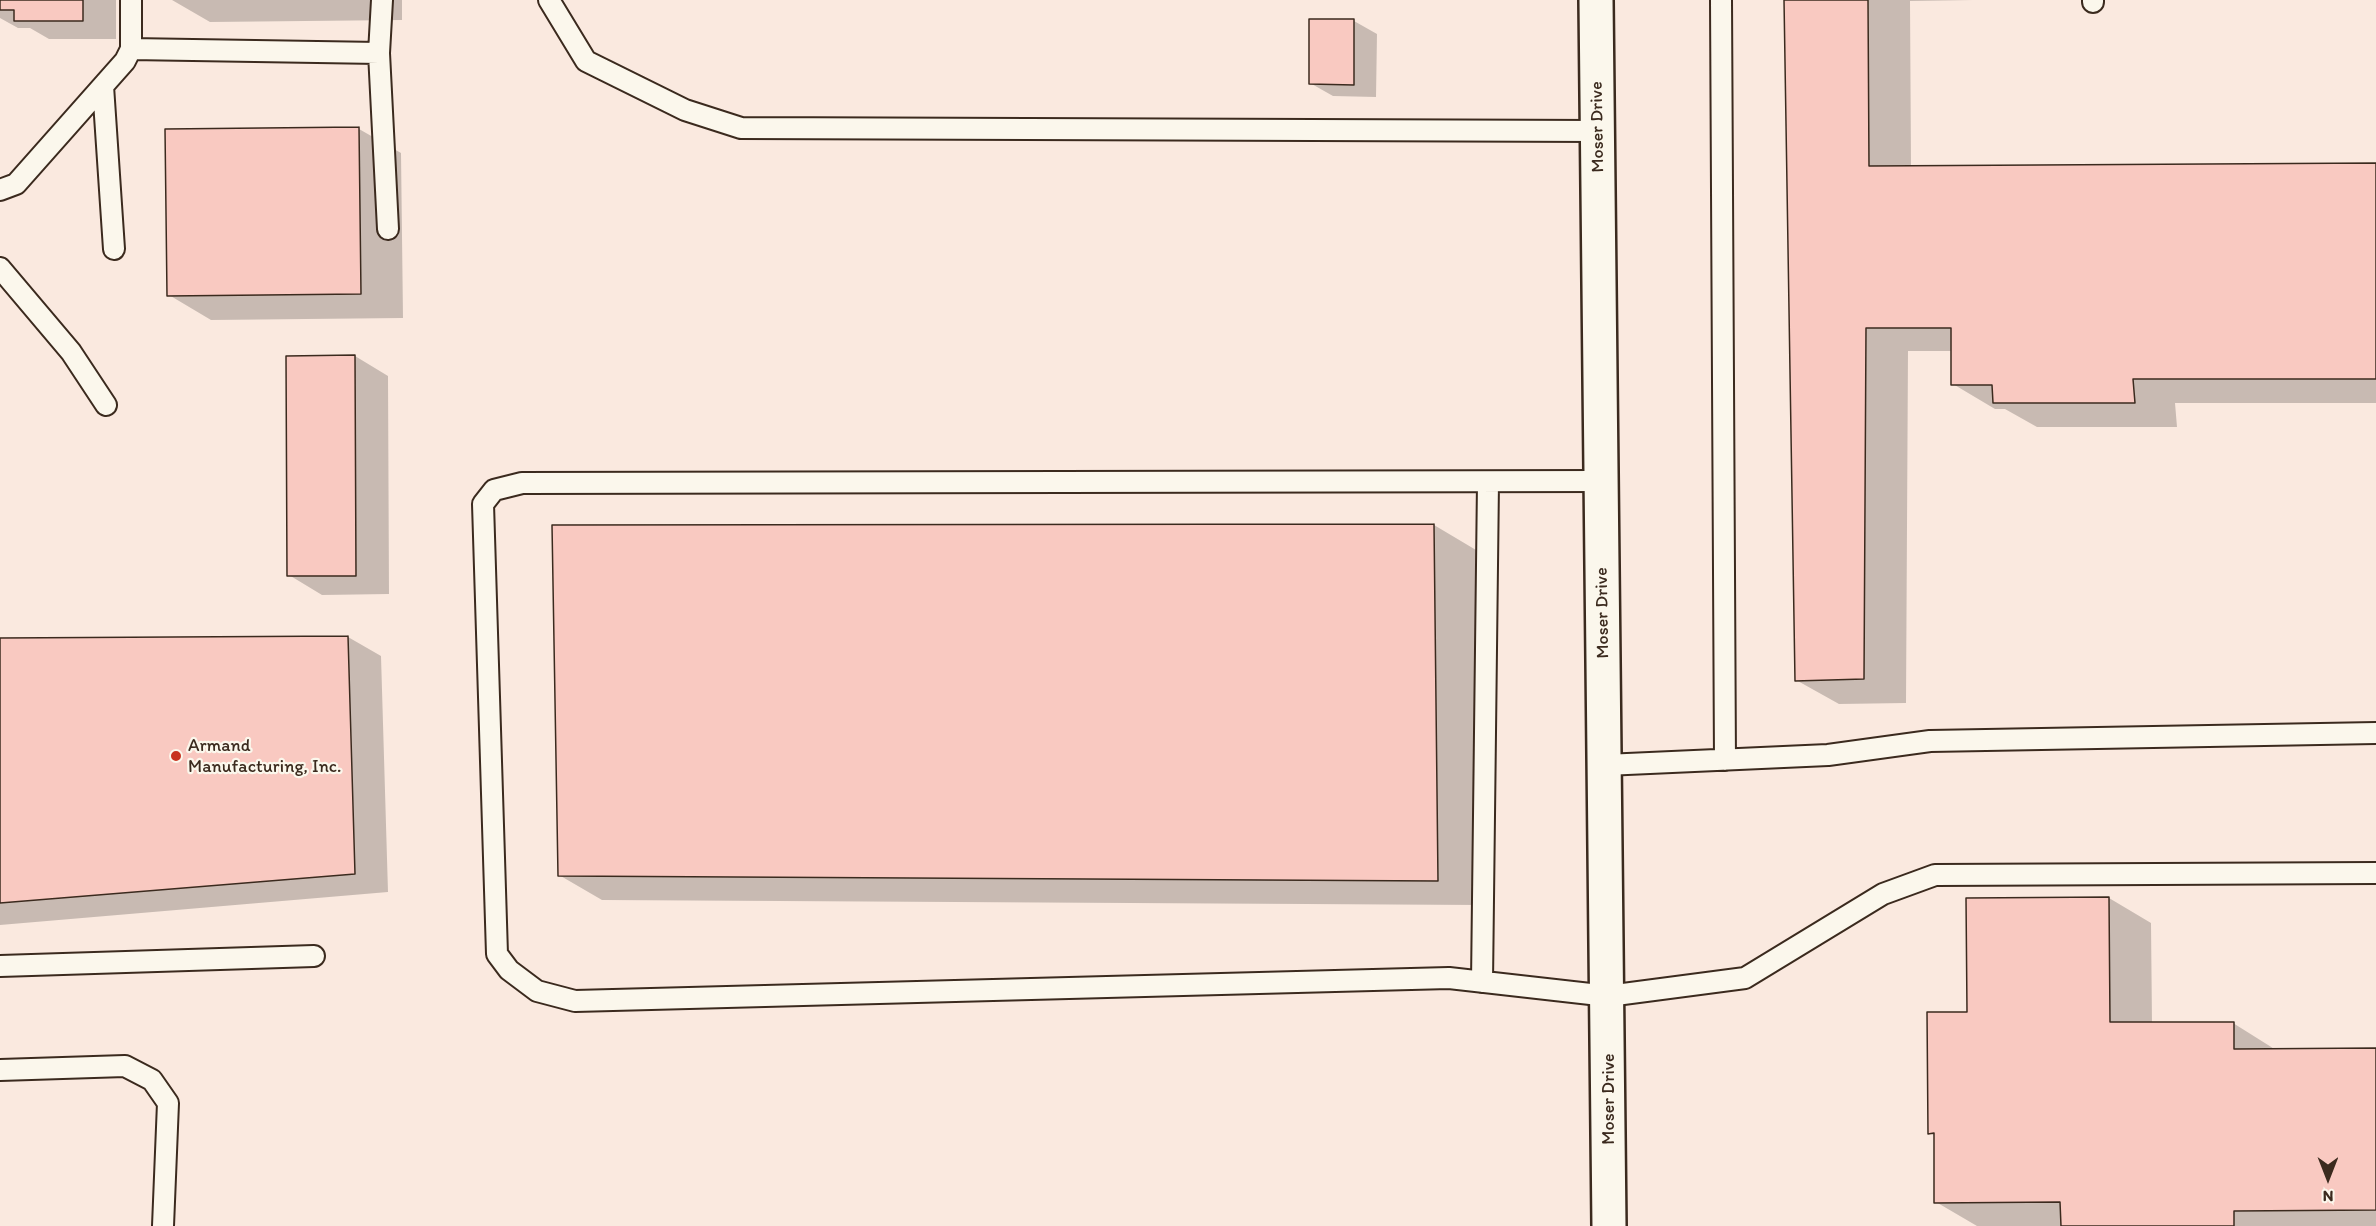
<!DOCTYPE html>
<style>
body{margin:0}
#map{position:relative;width:2376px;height:1226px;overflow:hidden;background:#fae9df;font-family:Itim,sans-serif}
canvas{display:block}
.north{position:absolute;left:2298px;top:1148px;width:60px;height:60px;-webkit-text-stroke:4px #fbf7ec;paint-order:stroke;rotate:180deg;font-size:16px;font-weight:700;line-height:24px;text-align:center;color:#3b2a1e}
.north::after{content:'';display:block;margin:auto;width:21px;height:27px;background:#3b2a1e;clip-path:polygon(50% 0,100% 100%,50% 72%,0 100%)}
</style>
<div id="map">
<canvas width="2376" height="1226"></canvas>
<div class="north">N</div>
</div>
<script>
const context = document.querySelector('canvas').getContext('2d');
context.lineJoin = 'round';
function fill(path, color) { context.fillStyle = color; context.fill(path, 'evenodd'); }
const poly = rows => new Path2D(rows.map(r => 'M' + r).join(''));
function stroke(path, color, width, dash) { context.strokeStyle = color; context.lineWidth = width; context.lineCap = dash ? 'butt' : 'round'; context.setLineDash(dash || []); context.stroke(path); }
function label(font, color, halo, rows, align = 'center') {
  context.font = font + ' Itim,sans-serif'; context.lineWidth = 4.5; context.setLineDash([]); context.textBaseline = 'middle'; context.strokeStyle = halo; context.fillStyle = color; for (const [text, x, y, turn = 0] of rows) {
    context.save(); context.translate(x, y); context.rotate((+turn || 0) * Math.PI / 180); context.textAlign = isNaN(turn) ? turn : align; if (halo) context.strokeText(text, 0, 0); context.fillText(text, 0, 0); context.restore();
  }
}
fill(poly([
 [0,0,116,0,116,39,49,39,30,28,18,28,0,18],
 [172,0,402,0,402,20,210,22],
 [1786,0,1973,0,1910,1,1911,167,2376,164,2376,403,2175,403,2177,427,2037,427,2005,409,1995,409,1953,384,1953,351,1908,351,1906,703,1839,704,1796,680],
 [1311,21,1354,21,1377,34,1376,97,1333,96,1310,83],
 [359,129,401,153,403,318,211,320,169,295],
 [355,356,388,376,389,594,322,595,289,575],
 [1434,525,1476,550,1480,905,602,900,559,875],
 [348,637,381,656,388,892,0,925,0,639],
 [2109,898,2151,923,2152,1024,2233,1023,2276,1050,2376,1049,2376,1226,1977,1226,1936,1202,1935,1136,1929,1133,1969,1013]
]), '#0003');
const building = poly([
 [0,0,83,0,83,21,14,21,14,10,0,10,0,0],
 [1784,0,1868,0,1869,166,2376,163,2376,379,2133,379,2135,403,1993,403,1992,385,1951,385,1951,328,1866,328,1864,679,1795,681,1784,0],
 [1309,19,1354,19,1354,85,1309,84,1309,19],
 [359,127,361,294,167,296,165,129,359,127],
 [355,355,356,576,287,576,286,356,355,355],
 [1434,524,1438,881,558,876,552,525,1434,524],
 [348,636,355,874,0,903,0,638,348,636],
 [2109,897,2110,1022,2234,1022,2234,1049,2376,1048,2376,1210,2234,1211,2234,1226,2061,1226,2060,1202,1934,1203,1934,1133,1928,1134,1927,1012,1967,1012,1966,898,2109,897]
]);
fill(building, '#f9c9c1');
stroke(building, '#3b2a1e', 1.5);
const service = poly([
 [382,0,379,53,388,229],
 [549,0,586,61,685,110,741,128,1598,131],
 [1721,0,1725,760],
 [2093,0,2093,2],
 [131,49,379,53],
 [103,86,114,249],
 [0,190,16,184,125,61,131,49,131,0],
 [0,268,71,352,106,405],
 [1602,481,522,483,494,490,483,504,497,954,509,970,537,991,575,1001,1449,978,1608,996,1745,978,1883,894,1935,875,2376,873],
 [1605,765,1828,755,1930,741,2376,733],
 [0,966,314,956],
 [1482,982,1488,482],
 [0,1070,125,1066,152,1080,168,1103,163,1226]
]);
const minor = poly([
 [1596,0,1609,1226]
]);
stroke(service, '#3b2a1e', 24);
stroke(minor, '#3b2a1e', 38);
stroke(service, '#fbf7ec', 20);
stroke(minor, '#fbf7ec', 33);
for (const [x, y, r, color] of [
 [176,756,6,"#c8321e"]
]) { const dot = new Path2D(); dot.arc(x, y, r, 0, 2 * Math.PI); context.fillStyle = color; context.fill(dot); stroke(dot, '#fbf7ec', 2); }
label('18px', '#3b2a1e', '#fbf7ec', [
 ["Moser Drive",1598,127,-91],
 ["Moser Drive",1603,613,-91],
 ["Moser Drive",1609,1099,-90]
]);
label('18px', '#3b2a1e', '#fbf7ec', [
 ["Armand",188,746],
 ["Manufacturing, Inc.",188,767]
], 'left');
</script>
